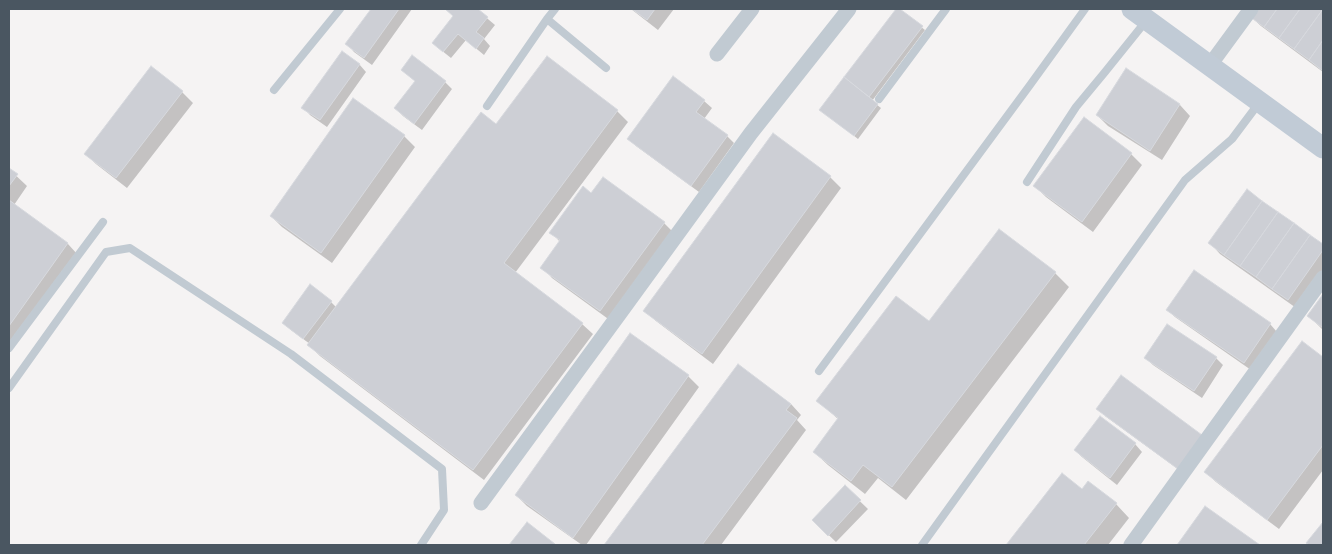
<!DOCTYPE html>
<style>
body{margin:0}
#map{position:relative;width:1332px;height:554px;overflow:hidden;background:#f5f3f3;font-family:Karla,sans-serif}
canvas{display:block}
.frame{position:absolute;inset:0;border:10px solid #4a5661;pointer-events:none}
</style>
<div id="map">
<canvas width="1332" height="554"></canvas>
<div class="frame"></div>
</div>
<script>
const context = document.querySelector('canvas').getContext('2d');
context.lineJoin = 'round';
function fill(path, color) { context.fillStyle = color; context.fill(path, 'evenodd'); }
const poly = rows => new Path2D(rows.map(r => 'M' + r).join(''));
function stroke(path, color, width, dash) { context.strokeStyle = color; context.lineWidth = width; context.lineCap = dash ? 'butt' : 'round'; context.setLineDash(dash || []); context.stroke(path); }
fill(poly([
 [372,9,412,9,372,65,354,52,347,44],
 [446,9,476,9,495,25,484,39,490,46,484,55,466,40,451,58,441,50,454,16],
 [631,9,674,9,658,30],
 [898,9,925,30,872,101,881,108,858,139,821,110],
 [1255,9,1323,9,1323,72,1261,26,1250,16],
 [359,64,366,72,327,127,310,115,303,107],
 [152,68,182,92,193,103,127,188,96,164,86,154],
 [402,70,445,82,452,89,422,130,403,116,396,108,416,82],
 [1126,70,1180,105,1190,116,1162,160,1108,126,1097,115],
 [704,101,712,108,704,119,727,136,734,143,699,192,636,146,629,139],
 [617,111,628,122,515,273,582,324,593,334,484,480,320,356,309,345,310,344,291,330,283,323,331,302,337,308,497,126],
 [1084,119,1131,154,1142,165,1093,232,1046,197,1035,186],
 [773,135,830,177,841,188,713,364,656,321,645,311],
 [404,136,415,147,332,263,282,227,271,216],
 [9,169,27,186,14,205,68,244,78,255,9,351],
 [1247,191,1323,245,1323,276,1299,310,1220,254,1210,243],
 [591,194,664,223,675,234,611,321,552,278,542,267,560,242,551,232],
 [1194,272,1270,324,1277,332,1251,370,1175,317,1168,310],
 [1055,273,1069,287,906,500,878,478,865,494,828,465,814,452,839,420,818,401,929,323],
 [1323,296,1323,330,1309,316],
 [1302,342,1323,358,1323,470,1279,529,1216,482,1206,472],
 [1146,358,1216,358,1223,365,1202,398,1153,365],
 [738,365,791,404,801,415,797,420,806,430,721,545,606,545],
 [688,376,699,387,586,545,582,545,527,506,516,495],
 [1122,377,1186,475,1105,416],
 [1100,418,1135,444,1142,452,1117,485,1082,457,1075,450],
 [1062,475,1082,491,1116,504,1129,518,1108,545,1008,545],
 [845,487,868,509,836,542,813,520],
 [1205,508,1259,545,1179,545]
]), '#0003');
const building = poly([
 [371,9,399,9,364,58,345,44,371,9],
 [445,9,478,9,488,17,476,32,484,38,476,49,458,34,443,52,432,43,453,16,445,9],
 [632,9,655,9,647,20,632,9],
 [896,9,900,9,923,26,869,97,844,77,896,9],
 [1254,9,1277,9,1264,27,1249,16,1254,9],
 [1277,9,1300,9,1279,38,1264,27,1277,9],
 [1300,9,1323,9,1294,49,1279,38,1300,9],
 [1323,9,1323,40,1309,60,1294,49,1323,9],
 [1323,40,1323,71,1309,60,1323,40],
 [342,51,360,64,320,120,301,108,342,51],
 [412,55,446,81,414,124,394,108,415,81,401,70,412,55],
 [547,56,618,110,504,263,583,323,473,470,307,345,481,112,496,124,547,56],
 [151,66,183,91,116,178,84,154,151,66],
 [1126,68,1180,104,1150,151,1096,115,1126,68],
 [673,76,705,100,696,112,728,135,691,186,627,139,673,76],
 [844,77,878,104,854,136,819,110,844,77],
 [353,98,405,135,321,253,270,216,353,98],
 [1084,117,1132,153,1082,222,1033,186,1084,117],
 [773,133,831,176,702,354,643,311,773,133],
 [9,168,18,174,9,186,9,168],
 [603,177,665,222,600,311,540,268,560,240,549,233,583,186,591,193,603,177],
 [1247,189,1262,201,1224,255,1208,243,1247,189],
 [9,200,68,243,9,326,9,200],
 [1262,201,1278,212,1240,266,1224,255,1262,201],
 [1278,212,1294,223,1256,277,1240,266,1278,212],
 [1294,223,1310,235,1272,289,1256,277,1294,223],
 [999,229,1056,272,892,487,863,465,851,481,813,452,838,418,816,401,896,296,929,321,999,229],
 [1310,235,1323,244,1323,250,1288,300,1272,289,1310,235],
 [1194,270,1271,323,1244,363,1166,310,1194,270],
 [310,284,332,301,303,339,282,323,310,284],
 [1323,294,1323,328,1307,316,1323,294],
 [1167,324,1217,357,1194,391,1144,358,1167,324],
 [630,333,689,375,573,538,515,495,630,333],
 [1302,341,1323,357,1323,445,1267,520,1204,472,1302,341],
 [738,364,791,404,786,410,797,418,702,545,604,545,738,364],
 [1121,375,1202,435,1178,469,1096,409,1121,375],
 [1100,416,1136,443,1110,478,1074,450,1100,416],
 [1062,473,1082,489,1088,481,1117,503,1084,545,1006,545,1062,473],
 [845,485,861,500,828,536,812,520,845,485],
 [1205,506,1260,545,1177,545,1205,506],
 [527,522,555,544,554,545,509,545,527,522],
 [1323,522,1323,545,1309,545,1306,543,1323,522]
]);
fill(building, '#cdcfd5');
stroke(building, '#d7d9de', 1);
stroke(poly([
 [555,9,547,19,606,68],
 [274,90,340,9],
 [879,99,946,9],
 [487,106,547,19],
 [1027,182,1076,107,1105,72,1146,21],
 [9,348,103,222],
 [819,371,1030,85,1085,9],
 [9,388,106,252,130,248,291,354,442,469,444,510,421,545],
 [922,545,1185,180,1232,139,1259,103]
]), '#c1cad2', 8);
stroke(poly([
 [717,54,752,9],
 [1210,65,1251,9],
 [481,503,623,309,751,133,849,9],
 [1131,545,1323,278]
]), '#c1cad2', 15);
stroke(poly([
 [1132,9,1323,148]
]), '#c1cbd6', 21);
</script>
